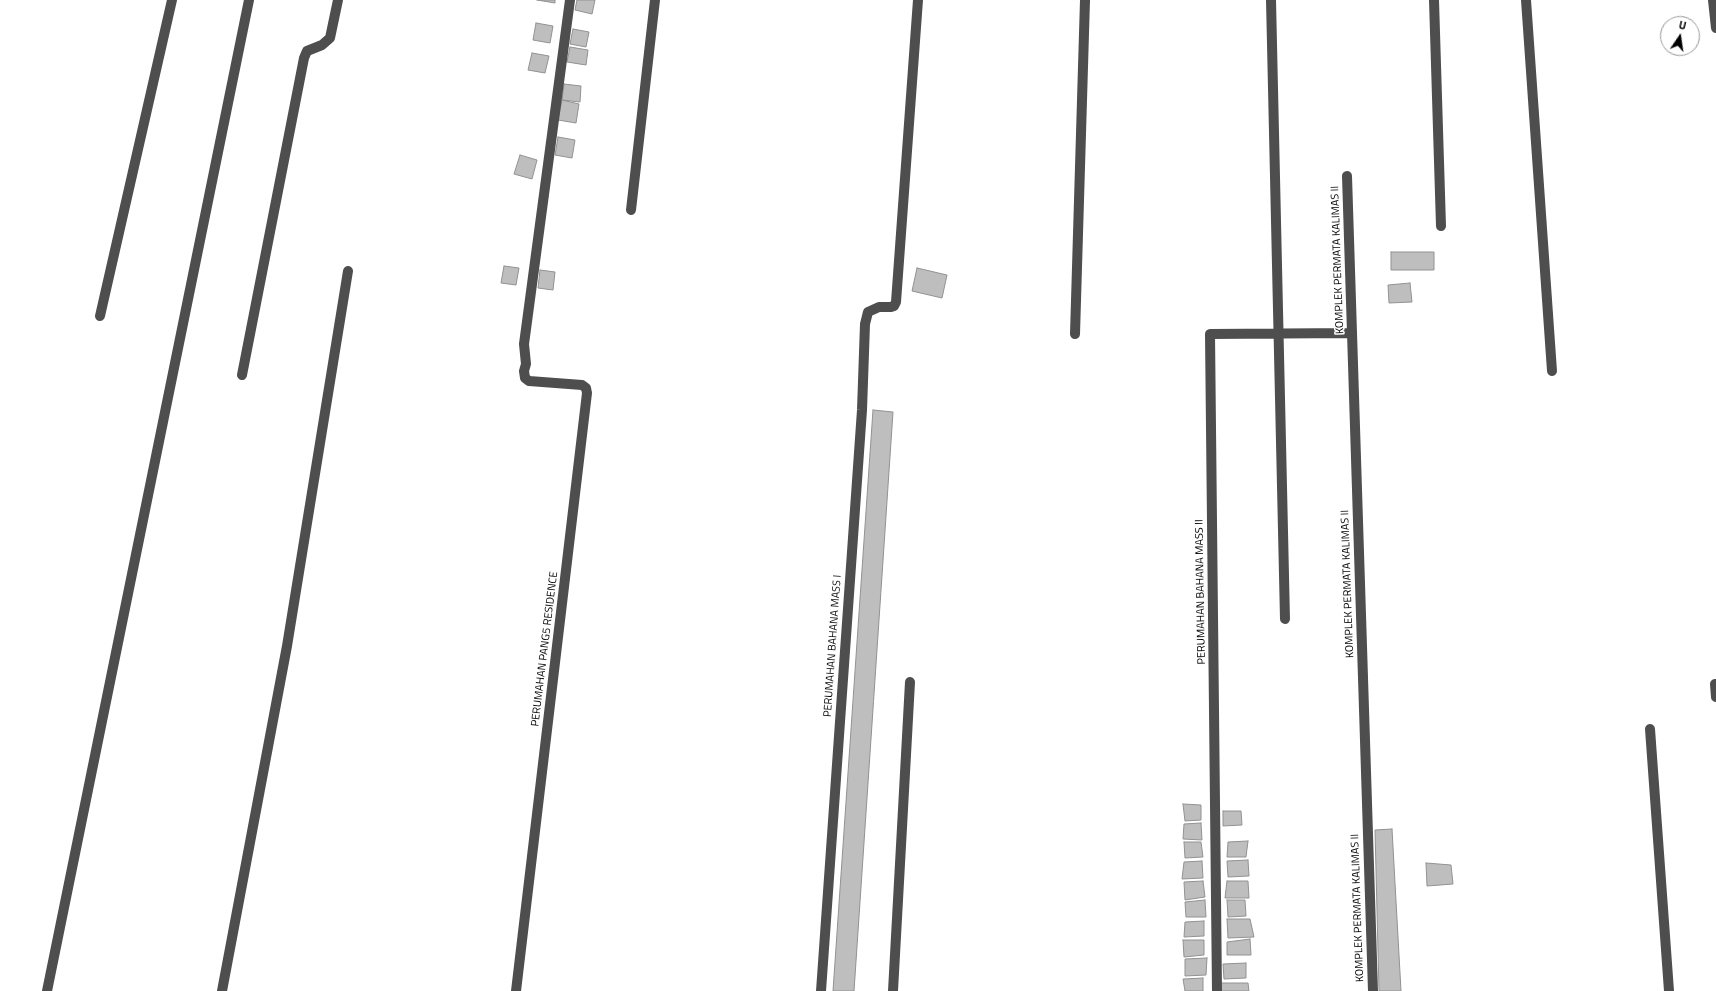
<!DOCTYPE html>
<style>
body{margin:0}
#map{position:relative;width:1716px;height:991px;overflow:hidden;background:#fff;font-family:"Titillium Web",sans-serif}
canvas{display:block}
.north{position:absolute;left:1660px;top:16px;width:40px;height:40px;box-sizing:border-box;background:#fff;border:1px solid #999;border-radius:50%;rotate:13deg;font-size:11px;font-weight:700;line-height:16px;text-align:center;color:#000}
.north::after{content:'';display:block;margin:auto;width:14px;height:18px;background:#000;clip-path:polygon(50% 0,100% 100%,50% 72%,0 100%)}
</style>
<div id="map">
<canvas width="1716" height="991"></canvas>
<div class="north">U</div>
</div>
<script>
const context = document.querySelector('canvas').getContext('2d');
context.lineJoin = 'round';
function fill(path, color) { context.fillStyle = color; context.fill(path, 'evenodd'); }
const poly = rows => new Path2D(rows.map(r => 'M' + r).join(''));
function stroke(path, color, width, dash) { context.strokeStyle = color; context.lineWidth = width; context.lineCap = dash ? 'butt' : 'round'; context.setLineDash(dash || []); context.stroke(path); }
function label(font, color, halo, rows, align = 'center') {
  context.font = font + ' "Titillium Web",sans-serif'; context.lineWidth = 3; context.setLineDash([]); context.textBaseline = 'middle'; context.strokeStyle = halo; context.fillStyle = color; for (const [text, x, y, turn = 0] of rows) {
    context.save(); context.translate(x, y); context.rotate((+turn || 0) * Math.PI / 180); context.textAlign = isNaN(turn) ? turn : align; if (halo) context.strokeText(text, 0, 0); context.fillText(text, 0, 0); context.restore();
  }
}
const building = poly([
 [537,0,555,0,555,3,537,0],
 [577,0,595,0,592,14,575,10,577,0],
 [536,23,553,26,550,43,533,40,536,23],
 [573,29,589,32,586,47,570,44,573,29],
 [570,47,588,50,586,65,567,62,570,47],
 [532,53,549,56,545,73,528,70,532,53],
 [564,84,581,86,580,102,562,100,564,84],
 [562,100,579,104,576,123,558,120,562,100],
 [558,137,575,140,572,158,555,155,558,137],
 [520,155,537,160,532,179,514,174,520,155],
 [1391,252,1434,252,1434,270,1391,270,1391,252],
 [504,266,519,268,516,285,501,283,504,266],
 [917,268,947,275,942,298,912,291,917,268],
 [540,270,555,272,553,290,538,288,540,270],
 [1410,283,1412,302,1389,303,1388,285,1410,283],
 [873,410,893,412,854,991,833,991,873,410],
 [1183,804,1201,805,1201,820,1185,821,1183,804],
 [1223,811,1241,811,1242,825,1223,826,1223,811],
 [1201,823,1202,840,1183,839,1184,824,1201,823],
 [1392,829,1401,991,1379,991,1375,830,1392,829],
 [1248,841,1246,857,1227,857,1228,842,1248,841],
 [1184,842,1201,842,1203,857,1185,858,1184,842],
 [1248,860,1249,876,1228,877,1227,861,1248,860],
 [1202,861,1203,878,1182,879,1184,862,1202,861],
 [1426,863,1451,865,1453,884,1427,886,1426,863],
 [1203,881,1205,897,1185,900,1184,882,1203,881],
 [1227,881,1248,881,1249,898,1225,898,1227,881],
 [1205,900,1206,917,1186,917,1185,902,1205,900],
 [1227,900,1245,900,1246,916,1228,917,1227,900],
 [1227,919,1250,919,1254,937,1228,938,1227,919],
 [1204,921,1204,936,1184,937,1185,922,1204,921],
 [1250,939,1251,955,1227,955,1227,942,1250,939],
 [1183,940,1204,940,1204,955,1184,957,1183,940],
 [1207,958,1206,975,1185,976,1185,959,1207,958],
 [1246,963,1246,978,1224,979,1223,964,1246,963],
 [1203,978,1203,991,1185,991,1183,979,1203,978],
 [1220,983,1248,983,1249,991,1220,991,1220,983]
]);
fill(building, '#bebebe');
stroke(building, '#929292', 1);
stroke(poly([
 [1271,0,1285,619],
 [1434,0,1441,226],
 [1526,0,1552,371],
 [1713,0,1716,28],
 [1347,176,1373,991],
 [631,210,655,0],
 [100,316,172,0],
 [1075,334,1085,0],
 [242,375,304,58,307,51,322,45,330,38,338,0],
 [1715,684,1716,697],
 [1650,729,1669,991],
 [47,991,249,0],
 [222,991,287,646,348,271],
 [516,991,587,393,586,388,582,385,529,381,525,378,524,371,526,364,524,344,570,0],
 [821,991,862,410,865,324,868,312,879,307,891,307,894,306,896,302,918,0],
 [893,991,910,682],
 [1217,991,1210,334,1352,333]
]), '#4e4e4e', 10);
label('11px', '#000', '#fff', [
 ["KOMPLEK PERMATA KALIMAS II",1338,260,-92],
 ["KOMPLEK PERMATA KALIMAS II",1348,584,-92],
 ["PERUMAHAN BAHANA MASS II",1201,592,-91],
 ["PERUMAHAN BAHANA MASS I",833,646,-86],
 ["PERUMAHAN PANG5 RESIDENCE",545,649,-83],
 ["KOMPLEK PERMATA KALIMAS II",1358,908,-92]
]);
</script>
